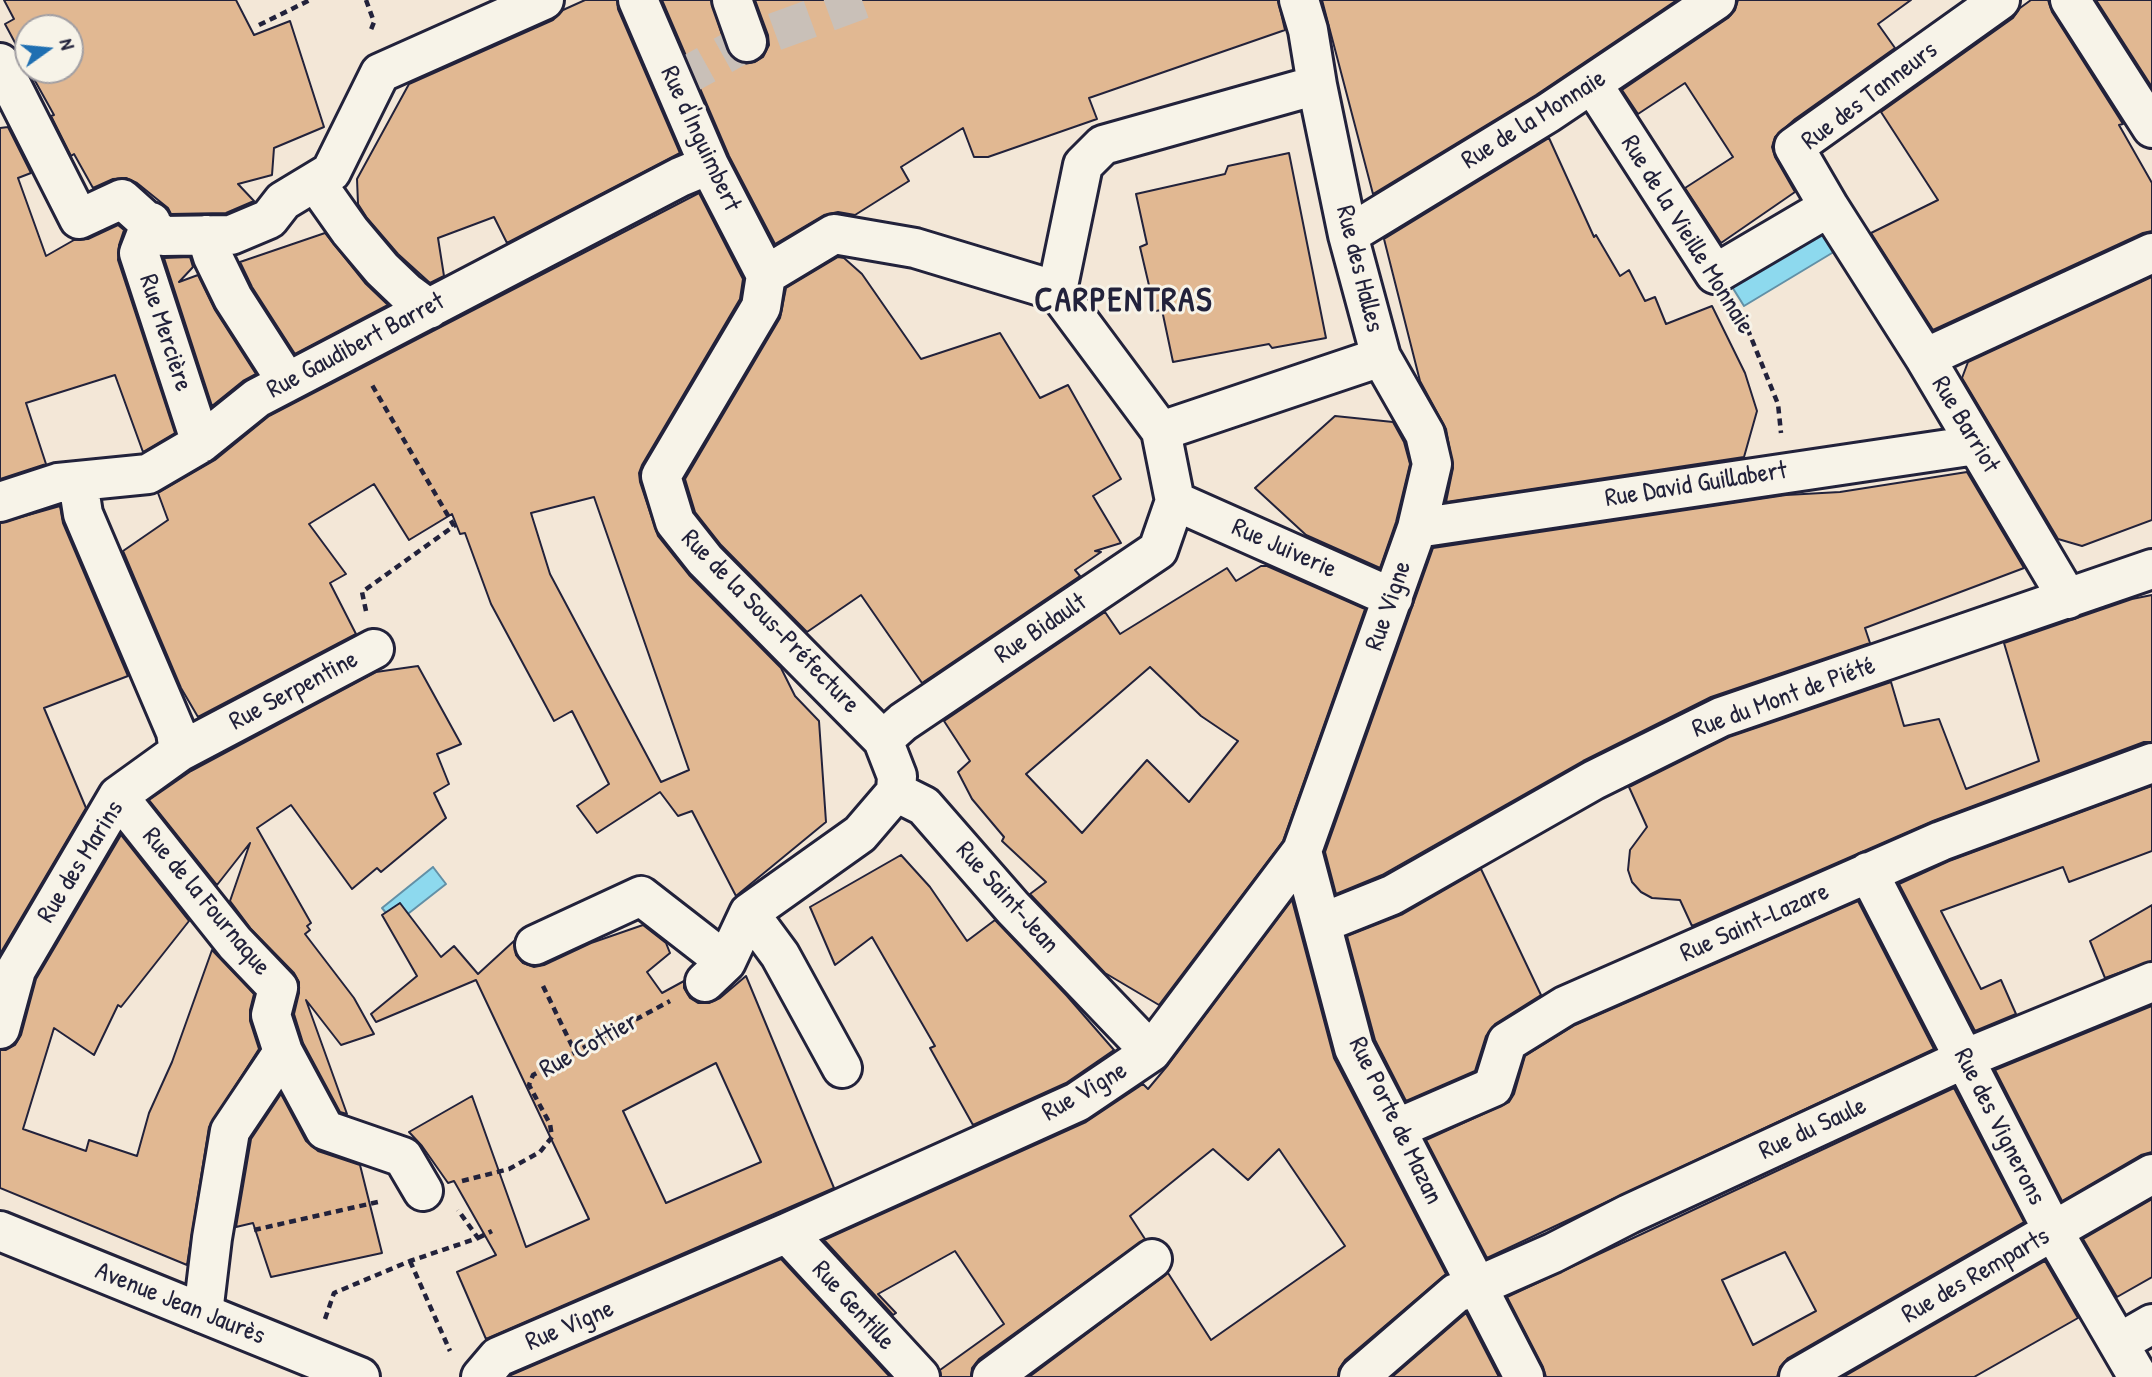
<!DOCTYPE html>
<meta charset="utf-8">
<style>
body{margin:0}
#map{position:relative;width:2152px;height:1377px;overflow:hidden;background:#f3e7d7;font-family:"Patrick Hand",sans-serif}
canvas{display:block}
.north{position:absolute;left:14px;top:14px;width:70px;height:70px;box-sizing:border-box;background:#f7f3e8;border:2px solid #a29fa3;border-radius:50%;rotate:75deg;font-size:19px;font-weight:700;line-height:28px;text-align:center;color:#22223b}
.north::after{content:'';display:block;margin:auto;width:24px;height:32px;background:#1f6fb2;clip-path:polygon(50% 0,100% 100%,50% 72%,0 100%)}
</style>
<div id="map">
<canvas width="2152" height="1377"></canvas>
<div class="north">N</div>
</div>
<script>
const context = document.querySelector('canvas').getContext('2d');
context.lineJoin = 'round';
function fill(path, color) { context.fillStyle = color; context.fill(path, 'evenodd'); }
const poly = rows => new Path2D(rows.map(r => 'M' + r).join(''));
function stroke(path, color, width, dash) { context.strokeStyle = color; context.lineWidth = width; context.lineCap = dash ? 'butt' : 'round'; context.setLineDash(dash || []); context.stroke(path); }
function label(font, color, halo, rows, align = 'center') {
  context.font = font + ' "Patrick Hand",sans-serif'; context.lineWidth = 6; context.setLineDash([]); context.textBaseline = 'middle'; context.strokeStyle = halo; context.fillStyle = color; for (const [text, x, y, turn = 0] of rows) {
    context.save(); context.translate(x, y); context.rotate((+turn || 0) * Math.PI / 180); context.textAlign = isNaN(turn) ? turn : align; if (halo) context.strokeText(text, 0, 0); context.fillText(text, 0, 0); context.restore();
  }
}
const water = poly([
 [1822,226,1837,250,1744,306,1729,282,1822,226],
 [433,867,446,884,395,924,382,908,433,867]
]);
fill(water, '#8dd9ee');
stroke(water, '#6290a6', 2);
const building = poly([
 [4,0,236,0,254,35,290,21,324,127,274,148,272,175,238,184,254,201,226,213,171,214,168,208,137,183,126,178,113,179,93,188,74,154,71,156,51,116,54,115,29,70,70,70,70,28,28,28,28,67,5,24,14,19,4,0],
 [585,0,617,0,618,9,680,153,507,243,494,217,438,238,444,276,430,283,398,254,367,218,358,204,357,179,409,84,553,20,563,10,585,0],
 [662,0,711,0,727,50,733,59,744,64,755,62,763,57,769,45,768,35,755,0,1278,0,1285,30,1089,98,1097,119,988,157,974,157,963,128,901,167,909,181,855,215,838,212,824,215,775,244,729,156,662,0],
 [1322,0,1677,0,1536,95,1373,194,1322,0],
 [1738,0,1911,0,1878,24,1895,48,1795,119,1775,137,1772,147,1775,157,1795,192,1721,243,1685,188,1733,157,1685,83,1638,114,1622,90,1728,18,1735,10,1738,0],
 [2031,0,2048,0,2052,12,2123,124,2119,125,2152,183,2152,231,2143,233,1933,330,1871,233,1938,200,1881,112,2013,18,2020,8,2031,0],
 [2096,0,2152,0,2152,87,2096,0],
 [8,127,31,173,18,178,46,256,74,240,88,239,118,225,124,230,119,245,118,260,175,433,143,452,115,375,26,403,46,464,0,479,0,128,8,127],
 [1549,138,1594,237,1596,235,1620,276,1629,270,1645,301,1655,297,1666,324,1712,306,1745,373,1757,411,1744,457,1446,502,1453,468,1446,429,1420,381,1384,239,1549,138],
 [1289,153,1326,338,1272,348,1269,344,1173,362,1162,310,1155,311,1140,247,1147,244,1136,194,1225,174,1228,166,1289,153],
 [699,193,743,279,740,299,642,465,639,473,640,482,658,536,689,575,781,668,795,696,819,721,826,822,736,896,692,811,678,816,660,792,597,833,577,806,609,784,572,711,554,721,491,604,465,533,460,534,452,514,409,540,374,484,309,524,346,574,330,583,356,634,198,717,181,688,123,551,168,520,158,493,215,460,269,416,699,193],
 [594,497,689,770,661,782,550,574,531,513,594,497],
 [325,233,365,283,388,305,295,354,252,287,240,262,325,233],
 [190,257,193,267,179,282,198,275,215,310,256,374,243,381,212,406,164,258,190,257],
 [838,257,844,258,862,274,921,359,1000,333,1040,398,1068,385,1121,479,1093,496,1121,543,1095,551,1101,552,1075,570,1080,576,922,683,861,595,807,632,721,545,695,512,685,479,780,318,786,288,838,257],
 [2152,277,2152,520,2082,546,2058,539,1962,378,1968,362,2152,277],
 [1335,416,1393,422,1404,442,1410,464,1396,522,1380,568,1306,535,1255,488,1335,416],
 [1967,472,2024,568,1865,628,1870,643,1711,697,1583,761,1382,875,1336,894,1325,852,1433,548,1786,495,1840,492,1967,472],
 [60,506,63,523,128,676,44,708,86,808,0,954,0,523,60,506],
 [1261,566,1267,566,1365,609,1283,841,1159,1005,1105,973,1030,894,1046,882,1002,841,1004,837,972,799,958,772,970,761,944,721,1105,612,1120,634,1227,568,1236,581,1261,566],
 [1150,667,1201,716,1238,741,1189,802,1147,760,1082,833,1026,774,1150,667],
 [2152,595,2152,742,2144,742,1933,821,1692,926,1680,900,1652,898,1641,892,1632,882,1628,870,1630,850,1647,827,1629,787,1729,737,1891,682,1904,726,1939,719,1966,789,2039,761,2004,643,2132,599,2152,595],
 [418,666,461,744,437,754,449,784,434,793,446,818,381,872,377,868,352,889,291,805,257,828,311,923,307,926,310,930,305,934,354,998,374,1034,341,1045,306,1000,347,1114,340,1112,303,1043,294,1014,299,993,299,982,294,973,251,929,230,901,250,843,217,885,149,800,191,771,376,672,418,666],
 [2152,786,2152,851,2069,882,2063,867,1941,911,1981,989,2001,980,2016,1014,1975,1031,1899,884,1949,861,2152,786],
 [121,835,189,921,121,1007,118,1005,94,1055,54,1028,23,1129,86,1151,89,1140,137,1156,149,1113,172,1062,212,950,254,994,250,1010,250,1021,259,1049,209,1127,187,1265,0,1188,0,1050,6,1050,15,1045,21,1035,36,979,121,835],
 [901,855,930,887,967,941,995,920,1067,996,1114,1050,1066,1083,973,1125,930,1048,935,1046,872,937,835,965,810,907,901,855],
 [1481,869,1541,995,1495,1024,1486,1036,1475,1071,1406,1101,1375,1040,1347,936,1403,914,1481,869],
 [1292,900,1334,1058,1446,1274,1345,1360,1339,1369,1338,1377,1029,1377,1168,1273,1211,1340,1345,1246,1279,1149,1248,1180,1213,1149,1130,1216,1145,1239,979,1359,972,1368,971,1377,941,1377,940,1370,1004,1324,955,1251,878,1294,896,1313,893,1315,824,1240,1086,1122,1143,1084,1148,1089,1168,1065,1292,900],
 [1858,901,1934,1049,1487,1258,1426,1140,1509,1102,1514,1094,1525,1056,1575,1025,1858,901],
 [400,903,441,957,454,946,478,974,514,941,516,955,523,963,534,967,544,965,591,943,643,925,666,943,670,953,647,972,662,993,684,981,684,988,690,998,698,1003,709,1003,720,998,746,976,834,1188,486,1339,457,1272,496,1255,454,1181,448,1183,422,1146,409,1132,472,1096,526,1247,589,1219,476,980,376,1022,371,1014,417,976,382,915,400,903],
 [716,1063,761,1162,666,1203,623,1111,716,1063],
 [2152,905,2152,961,2105,978,2090,941,2152,905],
 [2152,1006,2152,1152,2141,1155,2062,1201,1995,1070,2152,1006],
 [1954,1088,2024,1222,1788,1358,1780,1367,1777,1377,1546,1377,1543,1367,1507,1297,1954,1088],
 [1785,1252,1816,1311,1753,1345,1722,1280,1785,1252],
 [281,1094,306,1141,318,1151,360,1165,382,1253,271,1277,253,1223,236,1227,251,1139,281,1094],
 [2152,1199,2152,1277,2117,1297,2083,1239,2152,1199],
 [781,1259,890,1377,510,1377,511,1375,781,1259],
 [2045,1261,2078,1318,1974,1377,1843,1377,2045,1261],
 [1466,1313,1499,1377,1392,1377,1466,1313]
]);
fill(building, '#e1b892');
stroke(building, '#22223b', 2);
stroke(poly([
 [673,83,747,42,862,0]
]), '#c9c0b8', 38, [38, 19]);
const minor = poly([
 [638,0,709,165,766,275],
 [732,0,747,42],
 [2070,0,2152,128],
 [0,63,79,219,122,199,163,236,231,235,269,219,283,201,331,172,380,73,544,0],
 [1593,85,1715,274,1829,207,1794,147,2000,0],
 [318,180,326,197,350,231,382,269,406,292,429,309],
 [1829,207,1925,358],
 [151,222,139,253,201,443],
 [206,235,213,257,233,298,287,382],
 [1348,235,1548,113,1716,0],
 [766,275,761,307,661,476,675,522,705,560,883,740,897,776,896,792,924,806,1013,908,1151,1052],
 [766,275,834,234,915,248,1057,291],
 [1161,431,1381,357],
 [1175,501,1393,598],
 [0,502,58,483,148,474,201,443,257,398,680,177,709,165],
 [1417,528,1976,445],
 [2068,599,1925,358,2152,253],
 [883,740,903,722,1158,550,1175,501,1161,431,1057,291,1083,165,1103,145,1317,85],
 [179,752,374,649],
 [118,796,235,943,278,988,271,1015,283,1052,325,1130,403,1157,423,1191],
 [1302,851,1354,1048,1524,1377],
 [1868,872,2053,1231,2138,1377],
 [749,913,780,955,842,1068],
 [1322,923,1392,895,1594,780,1721,717,2152,569],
 [535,945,641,896,726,962],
 [705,982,726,962,749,913,860,834,896,792],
 [0,1029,16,970,118,796,179,752,176,732,83,514,78,482],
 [1396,1129,1493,1087,1507,1042,1565,1006,1941,841,2152,763],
 [787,1233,920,1377],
 [203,1313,212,1238,230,1131,283,1052],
 [2119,1343,2152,1324],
 [481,1377,498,1357,787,1233,1077,1102,1151,1052,1302,851,1417,528,1432,464,1425,434,1381,357,1348,235,1317,85,1308,30,1299,0],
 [992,1377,1152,1259],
 [1359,1377,1456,1293,1478,1286,1553,1253,1629,1214,1964,1059,2152,982],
 [1799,1377,2152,1174]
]);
const major = poly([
 [0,1231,360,1377]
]);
stroke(minor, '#22223b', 44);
stroke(major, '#22223b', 44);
stroke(poly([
 [366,0,374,22,370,32],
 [259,25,310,0],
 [1735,308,1748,330,1778,404,1781,433],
 [366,611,362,592,454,526,372,385],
 [543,986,575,1052],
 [462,1181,509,1169,540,1152,552,1137,550,1124,529,1085,533,1075,670,1001],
 [254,1230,382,1201],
 [478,1238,492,1231],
 [410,1261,450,1351],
 [325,1319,334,1293,410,1261,478,1238,458,1210]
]), '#22223b', 4.5, [7, 5]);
stroke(minor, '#f7f3e8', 38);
stroke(major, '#f7f3e8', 38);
label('26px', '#22223b', '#f7f3e8', [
 ["Rue des Tanneurs",1870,96,-37],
 ["Rue de la Monnaie",1534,120,-32],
 ["Rue d'Inguimbert",700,139,65],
 ["Rue de la Vieille Monnaie",1687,235,58],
 ["Rue des Halles",1359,269,76],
 ["Rue Mercière",165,333,72],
 ["Rue Gaudibert Barret",356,346,-28],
 ["Rue Barriot",1965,425,59],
 ["Rue David Guillabert",1696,485,-9],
 ["Rue Juiverie",1284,549,24],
 ["Rue Vigne",1389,606,-71],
 ["Rue de la Sous-Préfecture",770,622,46],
 ["Rue Bidault",1041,629,-34],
 ["Rue Serpentine",294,691,-28],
 ["Rue du Mont de Piété",1784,698,-20],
 ["Rue des Marins",81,862,-58],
 ["Rue Saint-Jean",1007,898,48],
 ["Rue de la Fournaque",206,902,50],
 ["Rue Saint-Lazare",1755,923,-24],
 ["Rue Cottier",589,1046,-29],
 ["Rue Vigne",1085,1092,-30],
 ["Rue Porte de Mazan",1395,1121,64],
 ["Rue des Vignerons",1999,1127,63],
 ["Rue du Saule",1813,1129,-25],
 ["Rue des Remparts",1976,1276,-30],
 ["Avenue Jean Jaurès",180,1304,22],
 ["Rue Gentille",853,1306,48],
 ["Rue Vigne",570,1326,-23]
]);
context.letterSpacing = '2px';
label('bold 33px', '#22223b', '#f7f3e8', [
 ["CARPENTRAS",1124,302]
]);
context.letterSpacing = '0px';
</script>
